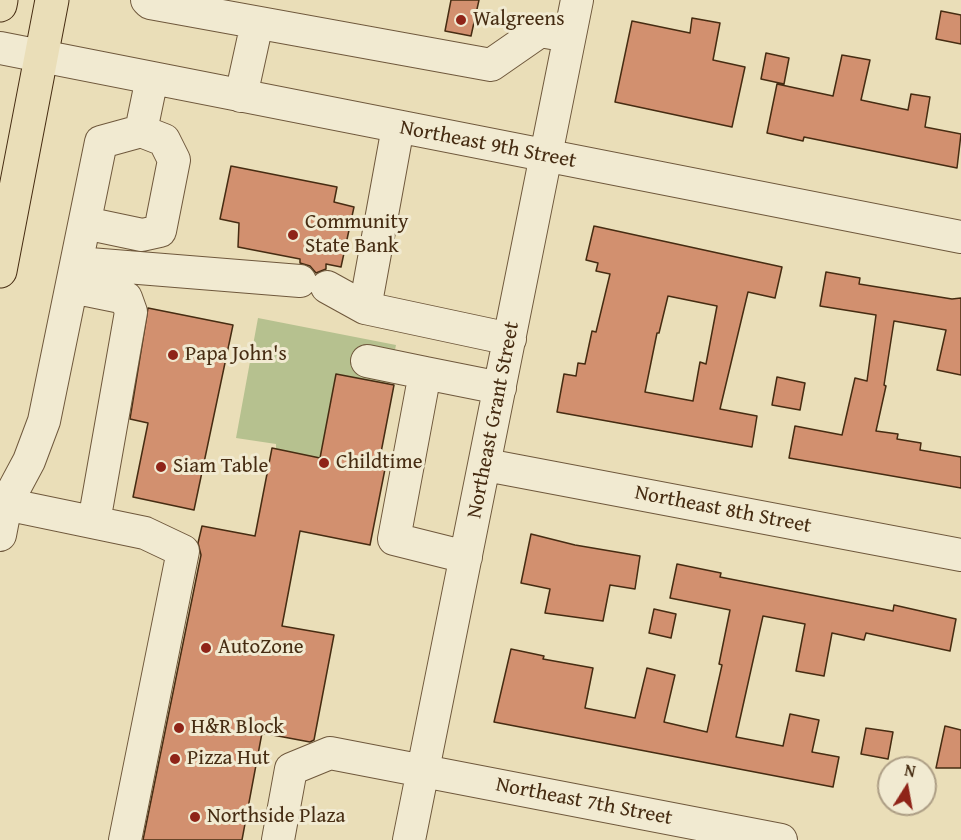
<!DOCTYPE html>
<style>
body{margin:0}
#map{position:relative;width:961px;height:840px;overflow:hidden;background:#eadeb8;font-family:"Gentium Book Plus",serif}
canvas{display:block}
.north{position:absolute;left:877px;top:756px;width:60px;height:60px;box-sizing:border-box;background:#f1ead1;border:2px solid #ad9e85;border-radius:50%;rotate:11deg;font-size:16px;font-weight:700;line-height:24px;text-align:center;color:#462c12}
.north::after{content:'';display:block;margin:auto;width:21px;height:27px;background:#8f2418;clip-path:polygon(50% 0,100% 100%,50% 72%,0 100%)}
</style>
<div id="map">
<canvas width="961" height="840"></canvas>
<div class="north">N</div>
</div>
<script>
const context = document.querySelector('canvas').getContext('2d');
context.lineJoin = 'round';
function fill(path, color) { context.fillStyle = color; context.fill(path, 'evenodd'); }
const poly = rows => new Path2D(rows.map(r => 'M' + r).join(''));
function stroke(path, color, width, dash) { context.strokeStyle = color; context.lineWidth = width; context.lineCap = dash ? 'butt' : 'round'; context.setLineDash(dash || []); context.stroke(path); }
function label(font, color, halo, rows, align = 'center') {
  context.font = font + ' "Gentium Book Plus",serif'; context.lineWidth = 6; context.setLineDash([]); context.textBaseline = 'middle'; context.strokeStyle = halo; context.fillStyle = color; for (const [text, x, y, turn = 0] of rows) {
    context.save(); context.translate(x, y); context.rotate((+turn || 0) * Math.PI / 180); context.textAlign = isNaN(turn) ? turn : align; if (halo) context.strokeText(text, 0, 0); context.fillText(text, 0, 0); context.restore();
  }
}
fill(poly([
 [258,318,396,345,388,384,336,374,320,458,276,449,276,444,236,438]
]), '#b6c18f');
const building = poly([
 [451,0,479,0,471,36,445,31,451,0],
 [941,11,961,15,961,44,936,39,941,11],
 [692,18,720,23,713,60,745,67,732,127,615,102,632,21,690,33,692,18],
 [766,53,789,58,784,84,761,79,766,53],
 [842,55,870,60,861,100,908,110,911,94,930,97,925,127,961,134,957,168,804,137,803,141,767,133,777,84,833,96,842,55],
 [231,166,337,187,334,202,354,207,341,267,326,264,326,269,316,273,310,266,300,263,300,259,238,247,239,223,220,219,231,166],
 [594,226,782,267,775,298,748,292,720,409,757,416,752,447,557,412,564,374,576,376,578,363,585,364,592,331,596,332,610,274,596,271,598,263,586,260,594,226],
 [668,296,717,306,706,364,700,362,693,401,645,392,657,333,659,333,668,296],
 [826,272,860,278,859,284,952,299,961,298,961,375,937,370,946,330,894,321,884,385,886,386,876,431,898,434,897,439,921,443,920,450,961,457,961,488,789,458,795,426,842,435,855,378,867,381,876,315,820,306,826,272],
 [148,308,233,325,194,510,133,497,148,423,130,419,148,308],
 [336,374,394,385,378,468,385,469,370,545,300,531,282,626,334,635,314,740,310,742,262,733,242,840,143,840,201,555,198,543,202,526,255,536,272,448,320,458,336,374],
 [777,377,805,383,800,410,772,405,777,377],
 [531,534,575,545,640,556,635,589,610,585,603,621,545,613,550,589,521,583,531,534],
 [677,564,721,573,720,577,893,611,894,605,956,619,950,651,866,633,864,640,832,633,824,676,796,671,805,624,763,616,736,737,783,746,790,714,819,720,812,752,839,757,833,787,494,722,511,649,544,656,543,659,593,668,585,708,635,718,647,668,675,675,664,722,707,732,722,665,719,664,730,610,670,598,677,564],
 [654,609,676,614,671,638,649,633,654,609],
 [945,726,961,730,961,768,936,768,945,726],
 [866,728,893,732,888,759,861,754,866,728]
]);
fill(building, '#d2906f');
stroke(building, '#462c12', 1.5);
const minor = poly([
 [147,0,150,3,491,65,540,31,569,36],
 [0,48,961,237],
 [241,96,257,23],
 [85,223,142,235,160,231,174,160,164,140,141,131],
 [77,263,300,281],
 [72,287,126,298,131,312,94,522],
 [327,287,365,308,510,339],
 [365,308,398,127],
 [367,361,425,373],
 [486,465,961,555],
 [0,503,145,533,183,551,125,840],
 [0,535,6,504,29,461,44,421,101,142,141,131,152,78],
 [466,557,394,539,425,373,500,388],
 [278,840,291,769,330,753,781,840],
 [409,840,577,0]
]);
const major = poly([
 [0,5,1,0],
 [0,271,52,0]
]);
stroke(minor, '#6f583c', 34);
stroke(major, '#462c12', 35);
stroke(minor, '#f1ead1', 32);
stroke(major, '#eadeb8', 33);
for (const [x, y, r, color] of [
 [461,20,6,"#8f2418"],
 [293,235,6,"#8f2418"],
 [173,355,6,"#8f2418"],
 [324,463,6,"#8f2418"],
 [161,467,6,"#8f2418"],
 [206,648,6,"#8f2418"],
 [179,728,6,"#8f2418"],
 [175,759,6,"#8f2418"],
 [195,817,6,"#8f2418"]
]) { const dot = new Path2D(); dot.arc(x, y, r, 0, 2 * Math.PI); context.fillStyle = color; context.fill(dot); stroke(dot, '#f1ead1', 2); }
label('21px', '#462c12', '#f1ead1', [
 ["Walgreens",473,20],
 ["Community",305,223],
 ["State Bank",305,247],
 ["Papa John's",185,355],
 ["Childtime",336,463],
 ["Siam Table",173,467],
 ["AutoZone",218,648],
 ["H&R Block",191,728],
 ["Pizza Hut",187,759],
 ["Northside Plaza",207,817]
], 'left');
label('21px', '#462c12', '#f1ead1', [
 ["Northeast 9th Street",488,145,11],
 ["Northeast Grant Street",494,420,-79],
 ["Northeast 8th Street",723,510,11],
 ["Northeast 7th Street",584,802,11]
]);
</script>
